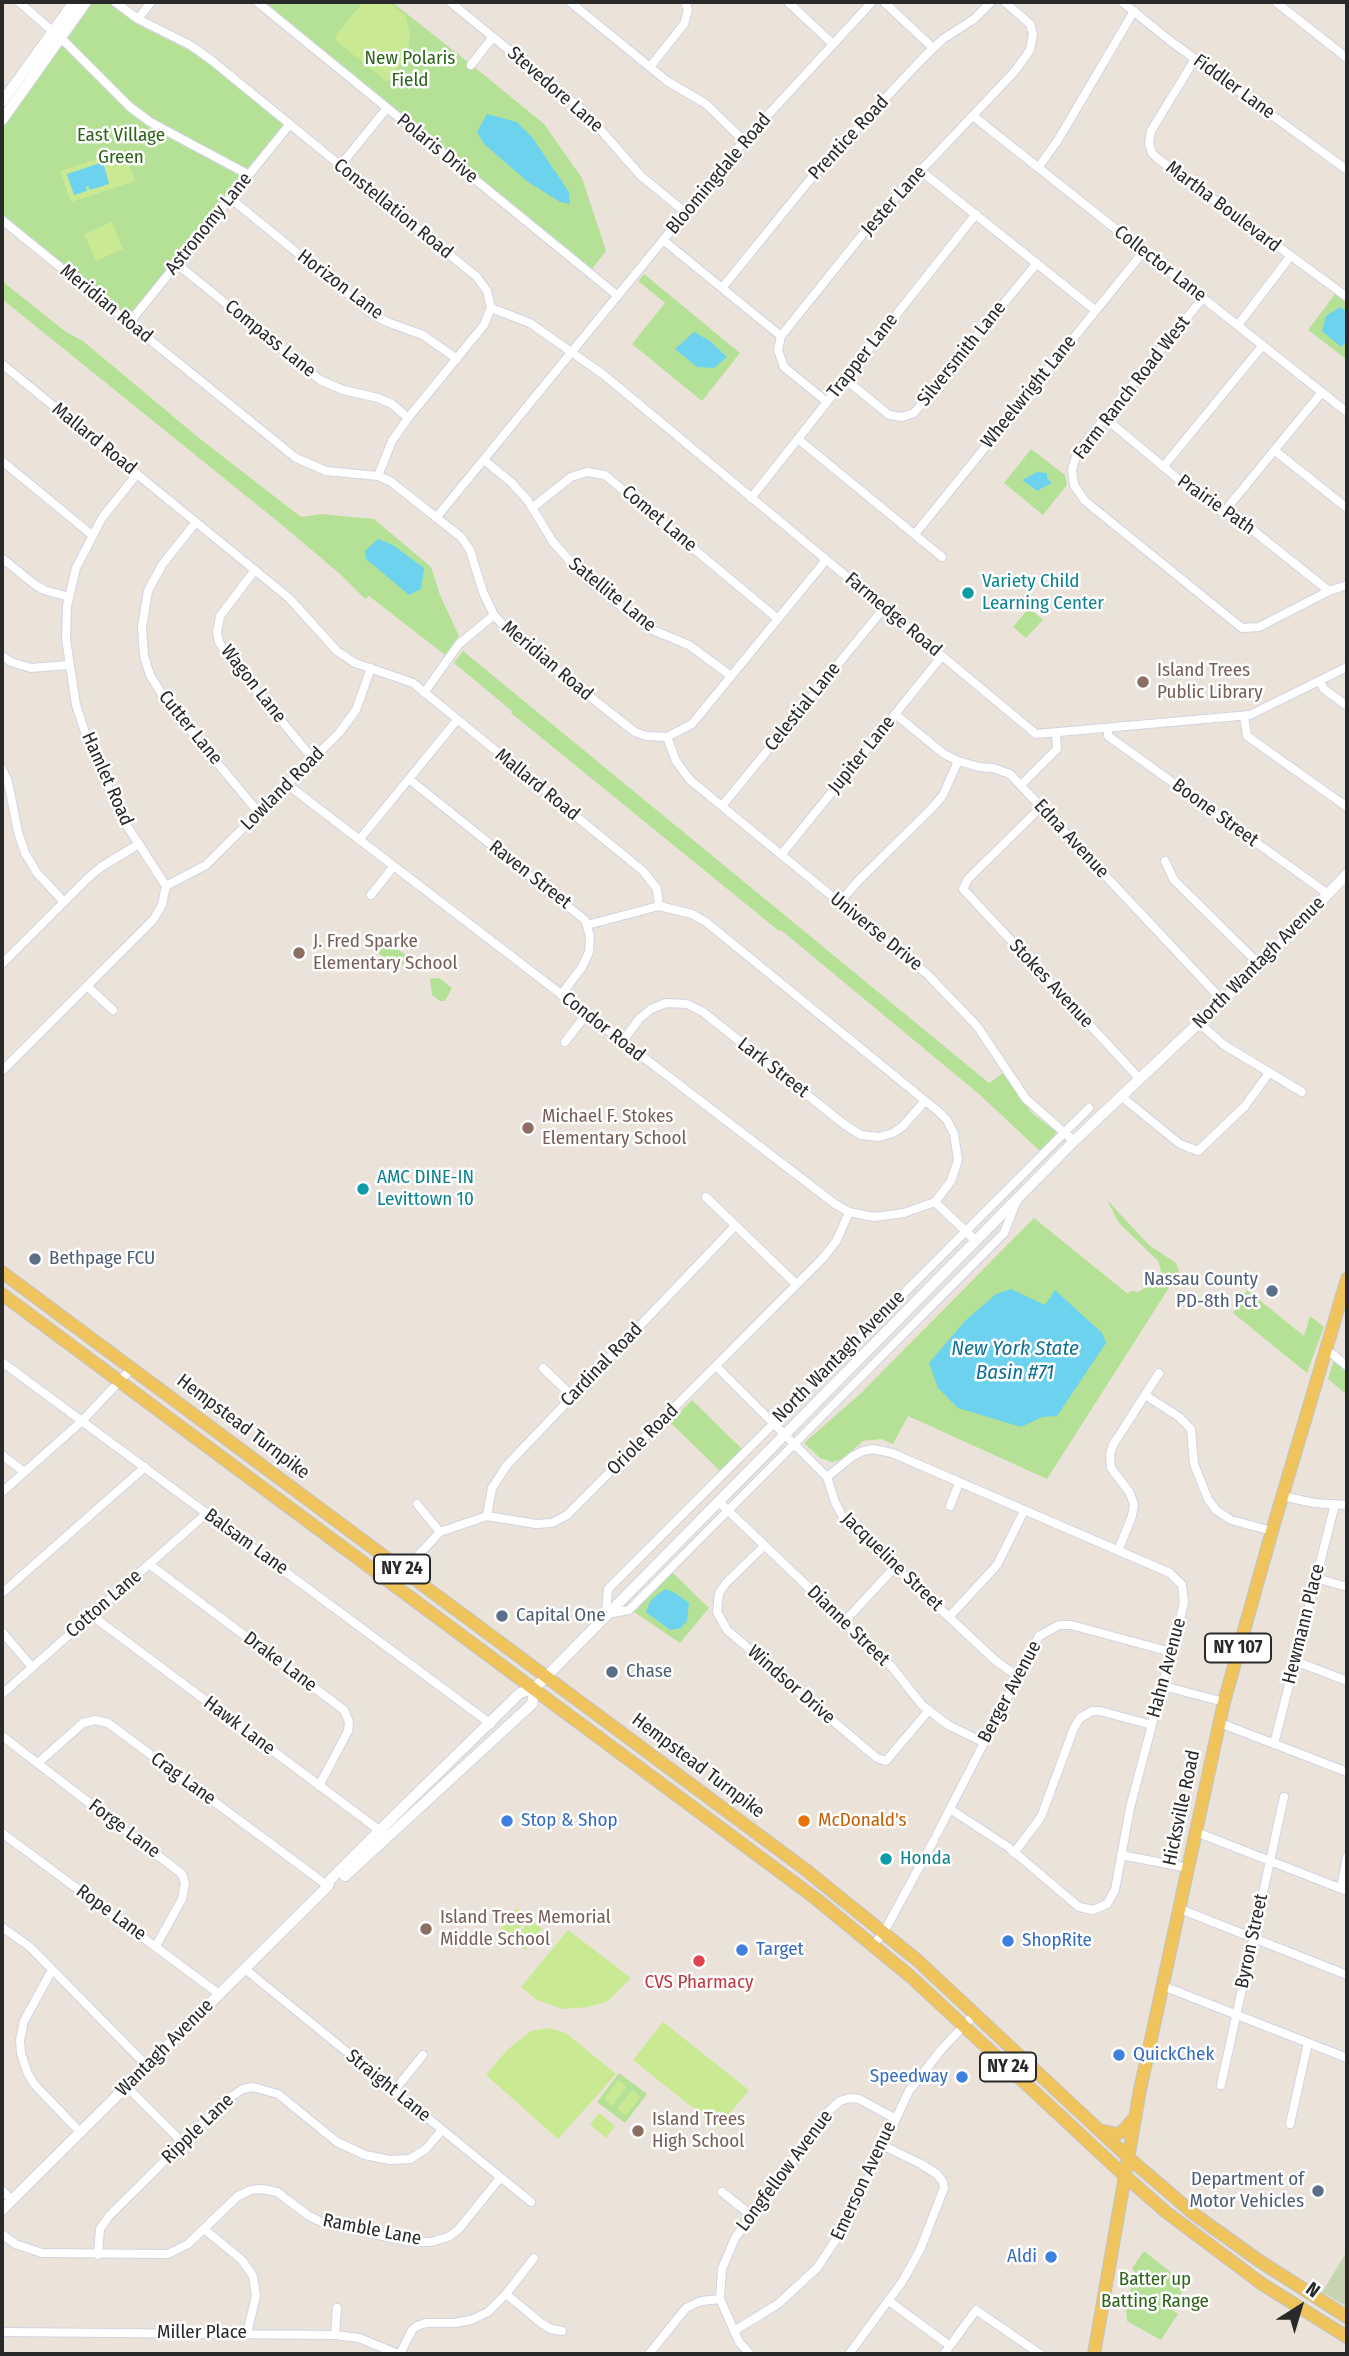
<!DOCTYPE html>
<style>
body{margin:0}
#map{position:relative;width:1349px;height:2356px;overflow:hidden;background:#ebe3da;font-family:"Fira Sans Condensed",sans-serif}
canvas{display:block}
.frame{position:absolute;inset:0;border:4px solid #292929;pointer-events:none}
.north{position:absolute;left:1265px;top:2272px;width:70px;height:70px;-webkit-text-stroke:5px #fff;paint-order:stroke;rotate:37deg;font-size:19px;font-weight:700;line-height:28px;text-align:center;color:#292929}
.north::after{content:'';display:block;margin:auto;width:24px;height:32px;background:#292929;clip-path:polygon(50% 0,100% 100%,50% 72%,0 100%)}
</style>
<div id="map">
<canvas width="1349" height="2356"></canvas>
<div class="frame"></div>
<div class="north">N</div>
</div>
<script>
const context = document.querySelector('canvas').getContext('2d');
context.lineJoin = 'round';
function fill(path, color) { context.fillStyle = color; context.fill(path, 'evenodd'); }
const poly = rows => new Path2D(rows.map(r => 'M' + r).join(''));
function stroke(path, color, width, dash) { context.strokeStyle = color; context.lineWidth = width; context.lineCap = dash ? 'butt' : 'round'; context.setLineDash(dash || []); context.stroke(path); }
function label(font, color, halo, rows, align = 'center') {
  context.font = font + ' "Fira Sans Condensed",sans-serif'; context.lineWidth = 5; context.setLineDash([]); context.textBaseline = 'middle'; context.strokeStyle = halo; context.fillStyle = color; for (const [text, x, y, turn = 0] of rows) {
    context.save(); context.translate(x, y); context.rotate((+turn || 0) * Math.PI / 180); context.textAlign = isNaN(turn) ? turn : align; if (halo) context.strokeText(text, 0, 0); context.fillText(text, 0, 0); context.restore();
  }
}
fill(poly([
 [81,2,114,2,190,46,289,126,129,323,2,220,2,112],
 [265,2,392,2,478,70,544,124,582,178,606,251,592,269,302,37,304,34],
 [644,274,740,353,702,401,632,344,665,303,638,281],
 [2,281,66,332,83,341,199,438,301,517,321,514,374,519,431,567,440,595,459,636,445,655,369,596,365,599,340,574,282,525,2,299],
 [1335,294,1347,303,1347,312,1339,307,1341,347,1347,341,1346,359,1308,330],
 [1031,449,1065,475,1067,485,1043,515,1004,483],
 [1034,476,1052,483,1037,491,1032,488,1028,477],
 [1029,608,1043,620,1026,638,1013,627],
 [463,651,989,1083,1003,1073,1032,1113,1057,1132,1040,1151,980,1095,781,930,779,931,511,713,512,711,454,663],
 [387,941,408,957,399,969,378,953],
 [439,978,452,988,445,1001,440,1001,432,995,430,979],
 [1107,1200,1149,1245,1176,1263,1179,1272,1047,1479,908,1416,893,1444,881,1439,863,1441,843,1459,832,1462,820,1458,804,1443,859,1395,1034,1218,1128,1294,1130,1291,1138,1292,1149,1285,1161,1271,1158,1261,1119,1223],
 [1247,1290,1304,1336,1310,1316,1324,1327,1307,1373,1233,1313],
 [1334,1360,1347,1371,1347,1395,1328,1379],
 [692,1400,742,1449,720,1471,670,1422],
 [672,1572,709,1608,680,1643,634,1612],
 [619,2073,647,2094,625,2123,597,2102],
 [1144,2251,1187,2285,1171,2308,1178,2314,1161,2340,1127,2321,1126,2311,1130,2302,1131,2279,1135,2273,1132,2268]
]), '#b5e197');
fill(poly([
 [1346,2253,1347,2254,1347,2307,1322,2292]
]), '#c5d5b2');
fill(poly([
 [363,2,388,2,406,16,410,34,408,50,405,58,387,82,335,40,336,35],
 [124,150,135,181,71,202,60,171],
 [112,222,123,249,96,261,84,234],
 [517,1908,529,1918,511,1939,499,1930],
 [531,1919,542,1929,525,1950,513,1941],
 [568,1930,631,1978,608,2001,588,2007,563,2009,537,2000,521,1987],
 [663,2022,749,2090,718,2128,633,2060],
 [549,2028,566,2033,616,2074,558,2139,486,2075,507,2050,531,2031],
 [618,2080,627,2087,612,2106,604,2099],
 [632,2090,640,2097,626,2116,617,2109],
 [599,2113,615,2126,606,2138,590,2125]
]), '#c9e992');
fill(poly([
 [487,114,517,122,532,137,569,192,570,204,560,202,528,182,484,144,477,132],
 [103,162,109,184,90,190,88,186,86,187,87,191,74,195,67,174],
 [1340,307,1347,312,1347,341,1341,347,1322,331,1326,316],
 [694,332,710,341,727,357,714,368,697,367,675,349],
 [1037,472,1047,473,1047,478,1052,483,1037,491,1022,480],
 [378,539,393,545,424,568,421,589,409,595,366,559,365,551],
 [1011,1289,1045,1305,1055,1290,1102,1333,1106,1343,1057,1416,1042,1417,1021,1427,958,1408,938,1388,929,1363,965,1321,996,1294],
 [665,1589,675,1593,689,1603,687,1621,681,1628,670,1630,646,1612,651,1600]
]), '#6dd2ed');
const minor = poly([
 [19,2,66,43,130,107,150,122,249,175],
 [115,2,138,19,190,45,210,59,477,277,487,291,491,308,484,325,408,418,392,441,378,476],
 [257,2,618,296],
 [450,2,585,112,641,176,685,212],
 [570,2,667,81,706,104,744,141],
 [788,2,833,44],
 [884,2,933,48],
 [1122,2,1169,40,1347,170],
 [1276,2,1347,58],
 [138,19,151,2],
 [1195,59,1151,131,1149,143,1152,153,1157,158,1347,297],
 [471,65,493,37],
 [650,67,684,24,688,10,685,2],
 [973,116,1347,412],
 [340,166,387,108],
 [1038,168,1058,140,1134,11],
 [921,171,1095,310],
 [230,198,371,313,387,322,423,335,457,359],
 [2,220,296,458,326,471,378,476,390,481,461,537,470,550,483,592,494,615,514,637,635,732,646,736,667,737,692,724,826,560],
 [663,240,781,336],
 [177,264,320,380,343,390,378,398,392,404,408,418],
 [722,288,817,171,924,57,943,39,974,19,991,2],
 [1203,298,1078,451,1072,469,1074,485,1085,501,1242,628,1259,627,1329,591,1347,585],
 [491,308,530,323,604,375,1036,734,1250,715,1347,667],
 [129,323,290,124],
 [1238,325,1290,257],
 [2,364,289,598,337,651,355,663,413,683,643,871,657,889,659,906,692,914,706,922,939,1112,947,1120,954,1134,958,1160,951,1181,935,1202],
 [845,379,889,415,902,417,914,413,1037,263],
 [827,402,784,367,778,350,781,336,874,220,1015,71,1030,50,1033,34,1030,24,1005,2],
 [1105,418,1207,503,1250,528,1329,591],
 [798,439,942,557],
 [1274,450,1347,508],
 [484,460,512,483,528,501,553,542,584,577,650,629,689,645,731,676],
 [2,461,92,535],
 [1163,467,1263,345],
 [751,498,976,214],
 [532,508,571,477,587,472,605,475,778,619],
 [1223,513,1322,392],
 [436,518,744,141,872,2],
 [196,522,162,565,148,591,142,627,144,656,150,675,166,701,259,813],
 [915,534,1144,251],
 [2,558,34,584,44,590,69,597],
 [255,570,220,616,217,633,219,642,227,655,313,759],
 [2,656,11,662,31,668,68,665],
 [1320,682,1324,689,1347,706],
 [424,693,459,644,494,615],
 [895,714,944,754,958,761,979,767,993,768,1010,774,1223,1001],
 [1244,716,1247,736,1347,807],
 [1108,728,1108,736,1328,894],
 [667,737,676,761,690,780,927,974,977,1026,1026,1099,1074,1141],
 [2,769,8,782,18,832,25,853,37,873,64,902],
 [409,779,585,920,590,936,589,952,582,967,561,995],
 [288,785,835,1204,849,1212,874,1217,904,1213,935,1202],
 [1021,785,1057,749,1056,733],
 [722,806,884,608],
 [1041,807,968,879,963,889,1140,1079],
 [359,840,457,720],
 [781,855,942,656],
 [1165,861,1174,880,1260,965],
 [166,886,206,865,339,733,356,710,371,668],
 [371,895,394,866],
 [840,902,858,881,933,807,943,795,958,761],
 [587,925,659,906],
 [2,964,88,878,101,867,139,844],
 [87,986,113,1010],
 [1200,1024,1224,1045,1302,1092],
 [565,1042,586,1015],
 [622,1042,639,1019,651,1009,666,1003,687,1004,703,1012,845,1125,861,1135,879,1137,893,1133,903,1126,925,1101],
 [2,1071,153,920,162,905,166,886,120,815,89,744,76,705,66,639,67,606,76,568,102,518,137,474],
 [1122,1097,1180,1144,1198,1151,1245,1106,1269,1073],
 [706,1197,796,1284],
 [1017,1200,1004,1233,629,1610,606,1614,608,1589,1089,1108],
 [935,1202,976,1241],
 [1326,1349,1347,1366],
 [2,1362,491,1724],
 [716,1366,827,1477,835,1502,844,1519,996,1661,1017,1676],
 [543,1368,572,1396],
 [1145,1395,1179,1417,1191,1429,1194,1464,1208,1499,1216,1510,1231,1520,1272,1531],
 [2,1455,24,1472],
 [827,1477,853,1456,863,1451,873,1449,892,1453,1170,1573,1182,1585,1184,1603,1130,1808,1115,1890,1107,1904,1093,1910,1079,1907,1008,1847,950,1809],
 [2,1492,82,1421,131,1369],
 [1282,1496,1314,1503,1347,1505],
 [718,1501,892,1667,922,1705,948,1725,983,1742],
 [417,1504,440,1532],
 [950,1506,959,1483],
 [487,1516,492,1488,507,1465,735,1226],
 [764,1546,726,1583,719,1593,717,1612,727,1630,860,1744,877,1758,886,1761,929,1710],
 [1118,1551,1132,1516,1134,1505,1130,1493,1111,1468,1110,1454,1113,1445,1159,1373],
 [149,1564,344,1710,349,1722,348,1731,319,1786],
 [1316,1578,1347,1587],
 [392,1583,440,1532,487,1516,536,1524,552,1523,567,1515,823,1258,837,1240,849,1212],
 [2,1593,145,1467],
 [91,1615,383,1833],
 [949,1617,997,1565,1024,1511],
 [844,1622,895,1567],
 [2,1632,32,1667],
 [1295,1661,1347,1681],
 [1163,1686,1224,1702],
 [2,1694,207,1513],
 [1220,1723,1347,1772],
 [2,1736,182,1874,185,1884,182,1899,156,1946],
 [1274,1744,1335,1504],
 [38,1763,83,1723,95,1720,108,1723,328,1886],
 [1196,1832,1347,1891],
 [2,1833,219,1994],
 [937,1834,1039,1636,1059,1625,1071,1625,1171,1652],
 [1014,1853,1041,1817,1074,1728,1080,1718,1092,1711,1100,1711,1152,1725],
 [1121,1855,1188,1868],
 [1341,1888,1347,1857],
 [1180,1909,1347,1975],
 [2,1927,30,1947,147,2066],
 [874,1944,884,1932,934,1840],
 [245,1969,531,2202],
 [52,1970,24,2021,20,2040,21,2053,27,2072,34,2084,80,2132],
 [1163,1986,1347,2058],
 [1221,2085,1284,1797],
 [126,2086,183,2143],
 [394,2091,423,2055],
 [1290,2124,1308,2043],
 [2,2190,12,2200],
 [722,2192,751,2215],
 [204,2229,242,2260,253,2276,256,2296,247,2333],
 [2,2234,15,2244,42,2253,168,2254,188,2244,238,2196,251,2190,263,2189,277,2192,309,2216,326,2224,412,2242,431,2242,448,2237,458,2230,500,2178],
 [98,2255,100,2229,109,2216,226,2100,243,2089,253,2087,278,2094,337,2142,365,2155,390,2160,410,2159,426,2149,442,2130],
 [506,2294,541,2323,551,2329,562,2331],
 [889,2301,950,2346],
 [734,2331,778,2304,817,2268,847,2223,909,2091,941,2050,976,2013],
 [2,2332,335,2335,359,2338,398,2354],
 [335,2335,337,2308],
 [400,2354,412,2330,417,2326,426,2323,455,2323,471,2320,488,2312,506,2294,534,2258],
 [649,2354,686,2308,701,2301,720,2299],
 [750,2354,739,2342,720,2299,722,2269,735,2238,830,2110,840,2101,850,2098,859,2099,894,2118],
 [849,2354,902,2282,920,2250,944,2188,943,2182,937,2174,921,2164,882,2145],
 [944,2354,976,2310,1040,2354]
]);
const secondary = poly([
 [2,102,74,2],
 [2,120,86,2],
 [345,1876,532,1704,535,1688],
 [2,2210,328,1886,330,1880,397,1813,520,1693,535,1688,1074,1141,1260,965,1347,874]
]);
const primary = poly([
 [2,1272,806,1870,917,1960,1130,2159,1194,2214,1258,2260,1347,2317],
 [2,1294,815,1898,910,1976,1126,2177,1166,2212,1262,2284,1347,2337],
 [1103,2131,1117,2134,1123,2131,1136,2116],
 [1094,2354,1140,2090,1224,1702,1272,1531,1347,1279]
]);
stroke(minor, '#d0d4e2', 10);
stroke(secondary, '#d0d4e2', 12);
stroke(primary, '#c3c3c3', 14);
stroke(minor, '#fff', 8);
stroke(secondary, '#fff', 10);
stroke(primary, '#efc45c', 12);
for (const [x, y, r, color] of [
 [968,593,7,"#0f9aa8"],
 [1143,682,7,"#8d6e63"],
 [299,953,7,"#8d6e63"],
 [528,1128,7,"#8d6e63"],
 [363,1189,7,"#0f9aa8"],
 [35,1259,7,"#5c6f8a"],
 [1272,1291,7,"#5c6f8a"],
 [502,1616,7,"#5c6f8a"],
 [612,1672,7,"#5c6f8a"],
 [507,1821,7,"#3f7fe0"],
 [804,1821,7,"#e8710a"],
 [886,1859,7,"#0f9aa8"],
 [426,1929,7,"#8d6e63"],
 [1008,1941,7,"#3f7fe0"],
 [742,1950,7,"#3f7fe0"],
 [699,1961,7,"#e0444e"],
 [1119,2055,7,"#3f7fe0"],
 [962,2077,7,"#3f7fe0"],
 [638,2131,7,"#8d6e63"],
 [1318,2191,7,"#5c6f8a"],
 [1051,2257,7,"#3f7fe0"]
]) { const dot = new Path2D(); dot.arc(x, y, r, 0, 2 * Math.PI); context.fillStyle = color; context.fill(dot); stroke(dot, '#fff', 2.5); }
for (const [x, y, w] of [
 [402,1569,56],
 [1238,1648,66],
 [1008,2067,56]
]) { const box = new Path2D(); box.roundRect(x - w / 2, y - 14.5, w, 29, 5); context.fillStyle = '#fff'; context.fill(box); stroke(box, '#292929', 2); }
label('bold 18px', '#292929', null, [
 ["NY 24",402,1569],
 ["NY 107",1238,1648],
 ["NY 24",1008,2067]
]);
label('19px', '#2e641a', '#fff', [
 ["New Polaris",410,59],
 ["Field",410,81],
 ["East Village",121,136],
 ["Green",121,158],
 ["Batter up",1155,2280],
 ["Batting Range",1155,2302]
]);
label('19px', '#292929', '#fff', [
 ["Fiddler Lane",1234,87,36],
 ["Stevedore Lane",555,90,41],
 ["Prentice Road",849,138,-47],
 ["Polaris Drive",437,149,39],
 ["Bloomingdale Road",719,174,-50],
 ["Jester Lane",894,201,-48],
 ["Martha Boulevard",1223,207,37],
 ["Constellation Road",393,209,39],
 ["Astronomy Lane",209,224,-51],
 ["Collector Lane",1160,264,38],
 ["Horizon Lane",340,285,37],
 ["Meridian Road",106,304,39],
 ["Compass Lane",270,339,39],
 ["Silversmith Lane",962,354,-51],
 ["Trapper Lane",863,356,-52],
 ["Farm Ranch Road West",1132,388,-52],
 ["Wheelwright Lane",1029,392,-51],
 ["Mallard Road",94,439,39],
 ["Prairie Path",1216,505,35],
 ["Comet Lane",659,519,40],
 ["Satellite Lane",612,595,39],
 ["Farmedge Road",893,615,40],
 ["Meridian Road",547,661,40],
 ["Wagon Lane",253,684,52],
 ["Celestial Lane",803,707,-51],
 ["Cutter Lane",190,728,51],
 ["Jupiter Lane",862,755,-51],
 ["Hamlet Road",107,779,66],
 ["Mallard Road",537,785,39],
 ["Lowland Road",283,789,-45],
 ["Boone Street",1215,813,36],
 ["Edna Avenue",1071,839,47],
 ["Raven Street",530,875,38],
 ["Universe Drive",876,932,39],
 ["North Wantagh Avenue",1259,963,-45],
 ["Stokes Avenue",1051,984,47],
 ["Condor Road",603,1027,38],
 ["Lark Street",773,1068,38],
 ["North Wantagh Avenue",839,1357,-45],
 ["Cardinal Road",602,1365,-46],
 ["Hempstead Turnpike",243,1427,37],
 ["Oriole Road",643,1440,-45],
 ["Balsam Lane",246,1542,36],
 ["Jacqueline Street",892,1562,44],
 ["Cotton Lane",104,1604,-41],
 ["Hewmann Place",1304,1624,-76],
 ["Dianne Street",848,1626,44],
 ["Drake Lane",280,1662,37],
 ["Hahn Avenue",1167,1668,-75],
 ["Windsor Drive",791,1685,41],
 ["Berger Avenue",1010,1692,-62],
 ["Hawk Lane",239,1726,37],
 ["Hempstead Turnpike",698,1766,37],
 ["Crag Lane",183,1779,36],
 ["Hicksville Road",1182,1808,-78],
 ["Forge Lane",124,1829,37],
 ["Rope Lane",111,1913,36],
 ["Byron Street",1252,1941,-78],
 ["Wantagh Avenue",165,2048,-45],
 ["Straight Lane",388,2086,39],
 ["Ripple Lane",198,2129,-44],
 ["Longfellow Avenue",785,2171,-53],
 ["Emerson Avenue",864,2181,-65],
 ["Ramble Lane",372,2230,11],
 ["Miller Place",202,2333]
]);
label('19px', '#0d838f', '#fff', [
 ["Variety Child",982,582],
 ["Learning Center",982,604],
 ["AMC DINE-IN",377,1178],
 ["Levittown 10",377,1200],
 ["Honda",900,1859]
], 'left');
label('19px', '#785e54', '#fff', [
 ["Island Trees",1157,671],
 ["Public Library",1157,693],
 ["J. Fred Sparke",313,942],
 ["Elementary School",313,964],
 ["Michael F. Stokes",542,1117],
 ["Elementary School",542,1139],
 ["Island Trees Memorial",440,1918],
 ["Middle School",440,1940],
 ["Island Trees",652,2120],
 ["High School",652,2142]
], 'left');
label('19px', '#4e5e75', '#fff', [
 ["Bethpage FCU",49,1259],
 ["Nassau County",1258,1280,"right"],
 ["PD-8th Pct",1258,1302,"right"],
 ["Capital One",516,1616],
 ["Chase",626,1672],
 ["Department of",1304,2180,"right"],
 ["Motor Vehicles",1304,2202,"right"]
], 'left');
label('19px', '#366cbe', '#fff', [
 ["Stop & Shop",521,1821],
 ["ShopRite",1022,1941],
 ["Target",756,1950],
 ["QuickChek",1133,2055],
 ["Speedway",948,2077,"right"],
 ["Aldi",1037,2257,"right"]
], 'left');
label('19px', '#c56008', '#fff', [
 ["McDonald's",818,1821]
], 'left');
label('19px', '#be3a42', '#fff', [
 ["CVS Pharmacy",699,1983]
]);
label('italic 21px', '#0e7097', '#fff', [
 ["New York State",1015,1349],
 ["Basin #71",1015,1373]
]);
</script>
